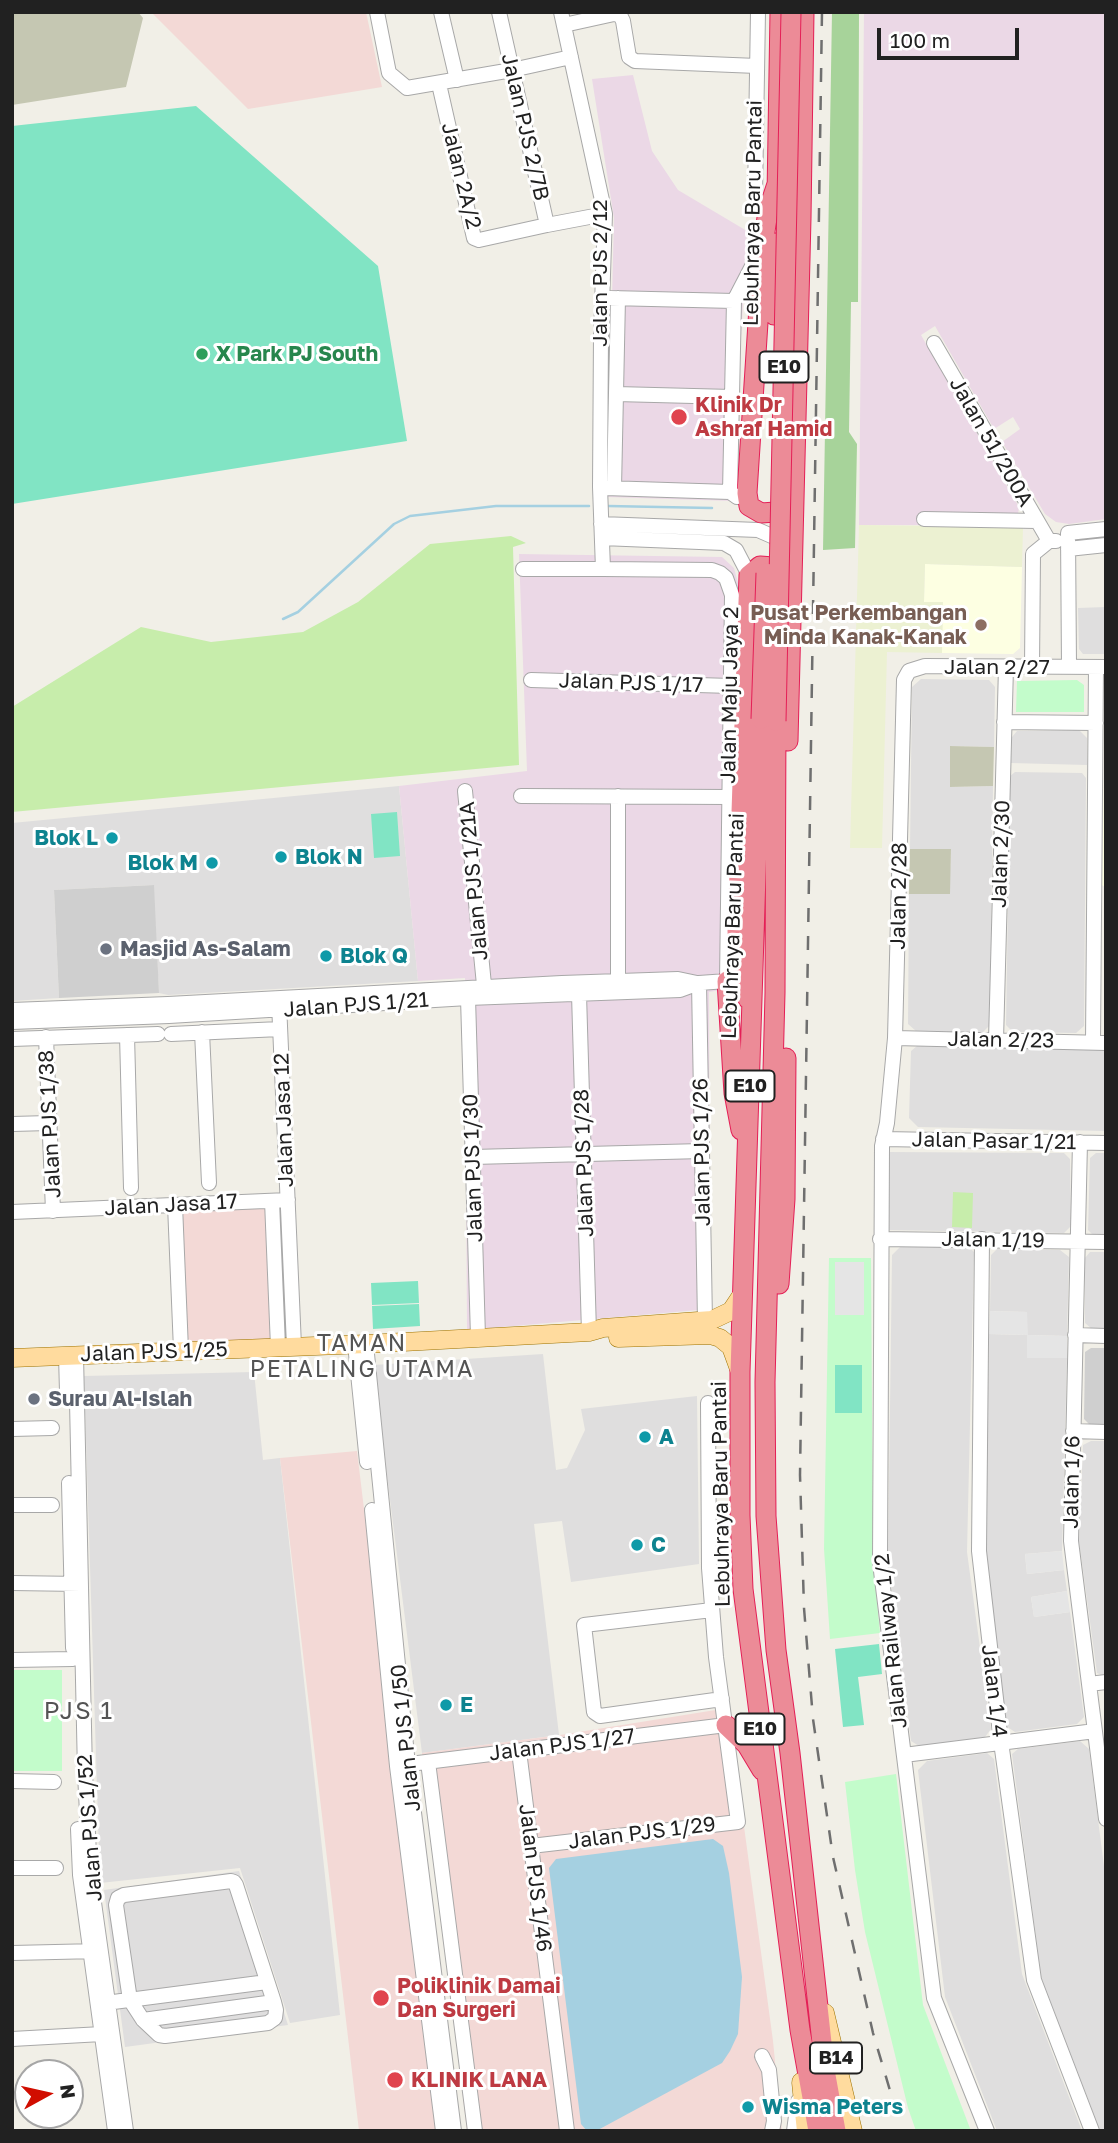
<!DOCTYPE html>
<style>
body{margin:0}
#map{position:relative;width:1118px;height:2143px;overflow:hidden;background:#f1efe7;font-family:"Golos Text",sans-serif}
canvas{display:block}
.frame{position:absolute;inset:0;border:14px solid #212121;pointer-events:none}
.north{position:absolute;left:14px;top:2059px;width:70px;height:70px;box-sizing:border-box;background:#fff;border:2px solid #a6a6a6;border-radius:50%;rotate:82deg;font-size:19px;font-weight:700;line-height:28px;text-align:center;color:#212121}
.north::after{content:'';display:block;margin:auto;width:24px;height:32px;background:#d10d00;clip-path:polygon(50% 0,100% 100%,50% 72%,0 100%)}
.scale{position:absolute;left:877px;top:28px;width:142px;height:32px;box-sizing:border-box;border:4px solid #212121;border-top:0;padding-left:9px;font-size:21px;line-height:24px;white-space:nowrap;color:#212121;-webkit-text-stroke:5px #fff;paint-order:stroke}
</style>
<div id="map">
<canvas width="1118" height="2143"></canvas>
<div class="frame"></div>
<div class="north">N</div>
<div class="scale">100 m</div>
</div>
<script>
const context = document.querySelector('canvas').getContext('2d');
context.lineJoin = 'round';
function fill(path, color) { context.fillStyle = color; context.fill(path, 'evenodd'); }
const poly = rows => new Path2D(rows.map(r => 'M' + r).join(''));
function stroke(path, color, width, dash) { context.strokeStyle = color; context.lineWidth = width; context.lineCap = dash ? 'butt' : 'round'; context.setLineDash(dash || []); context.stroke(path); }
function label(font, color, halo, rows, align = 'center') {
  context.font = font + ' "Golos Text",sans-serif'; context.lineWidth = 6; context.setLineDash([]); context.textBaseline = 'middle'; context.strokeStyle = halo; context.fillStyle = color; for (const [text, x, y, turn = 0] of rows) {
    context.save(); context.translate(x, y); context.rotate((+turn || 0) * Math.PI / 180); context.textAlign = isNaN(turn) ? turn : align; if (halo) context.strokeText(text, 0, 0); context.fillText(text, 0, 0); context.restore();
  }
}
fill(poly([
 [1106,607,1106,654,1083,654,1079,649,1078,608],
 [921,679,989,680,995,687,994,747,950,746,951,787,993,786,990,1025,982,1033,916,1031,908,1024,909,894,949,893,951,850,910,849,912,687],
 [1079,730,1087,738,1087,765,1011,763,1012,737,1017,731],
 [1015,772,1082,773,1086,778,1084,1026,1076,1033,1013,1032,1006,1025,1010,776],
 [399,786,418,981,168,995,159,993,153,885,54,890,59,998,12,1001,12,823],
 [917,1046,1106,1049,1106,1131,918,1127,909,1118,911,1051],
 [889,1152,1064,1153,1070,1159,1071,1226,1064,1233,888,1230],
 [1096,1153,1106,1153,1106,1235,1093,1235,1088,1230,1090,1158],
 [902,1245,968,1246,974,1252,967,1552,991,1729,985,1737,919,1746,911,1741,888,1560,892,1255],
 [997,1249,1060,1250,1069,1257,1067,1336,1027,1335,1027,1358,1067,1358,1062,1551,1025,1554,1027,1574,1064,1570,1067,1591,1031,1597,1034,1617,1070,1612,1084,1717,1077,1724,1015,1732,1006,1726,985,1553,989,1334,1027,1335,1027,1312,990,1311,991,1255],
 [1090,1252,1106,1252,1106,1330,1092,1329,1085,1323,1085,1258],
 [543,1354,556,1470,567,1468,585,1430,581,1409,697,1396,699,1564,571,1582,562,1521,534,1524,559,1735,422,1753,373,1365],
 [254,1372,263,1460,280,1458,340,2015,290,2023,240,1868,100,1883,84,1376],
 [1091,1441,1106,1441,1106,1677,1097,1673,1079,1541,1083,1445],
 [1080,1741,1089,1749,1106,1882,1106,2131,1100,2131,1041,1977,1012,1754,1018,1749],
 [987,1753,994,1759,1022,1974,1082,2131,997,2131,945,1997,918,1770,927,1761],
 [239,1871,288,2025,125,2047,104,1890]
]), '#dfdede');
fill(poly([
 [151,12,366,12,382,87,248,109],
 [268,1205,275,1341,186,1344,180,1209],
 [357,1451,439,2131,359,2131,280,1458],
 [728,1708,773,2041,782,2131,467,2131,422,1753,560,1735]
]), '#f3d9d6');
fill(poly([
 [864,12,1106,12,1106,519,1069,524,1056,522,1045,514,1002,442,1020,429,1013,417,994,429,935,326,921,335,1019,507,1018,514,920,513,919,525,859,525],
 [633,75,652,151,678,190,747,231,732,501,607,497,614,218,592,79],
 [519,554,722,557,734,568,740,590,732,988,709,992,710,1309,467,1330,465,978,418,981,399,786,527,771]
]), '#ebd8e6');
fill(poly([
 [925,564,1022,567,1020,648,1013,654,942,653,943,602,924,602],
 [1106,775,1106,888,1102,885,1104,778]
]), '#fdffe2');
fill(poly([
 [154,885,159,993,59,998,54,890],
 [1091,1348,1106,1348,1106,1425,1089,1424,1084,1419,1085,1352]
]), '#cfcfcf');
fill(poly([
 [12,12,138,12,143,18,126,87,12,105],
 [950,746,994,747,993,786,950,787],
 [910,849,951,849,950,894,909,894]
]), '#c5c7b2');
fill(poly([
 [859,525,1023,527,1022,567,925,564,924,602,943,602,942,653,887,652,882,848,850,848]
]), '#ecf1d2');
fill(poly([
 [511,536,526,543,513,547,519,765,12,812,12,707,141,627,211,642,303,632,358,602,430,544],
 [953,1192,973,1193,972,1228,952,1227]
]), '#c7edab');
fill(poly([
 [832,12,859,12,858,302,851,302,849,432,857,444,855,548,823,550]
]), '#a7d39a');
fill(poly([
 [1077,680,1084,685,1084,712,1016,712,1017,681],
 [829,1258,871,1258,873,1562,880,1633,830,1639,824,1549],
 [12,1670,62,1670,62,1771,12,1771],
 [896,1774,923,2005,971,2131,916,2131,908,2108,865,1932,855,1870,845,1782]
]), '#c3fccb');
fill(poly([
 [196,106,378,266,407,441,12,504,12,126],
 [397,812,400,856,374,858,371,814],
 [418,1281,419,1303,372,1305,371,1283],
 [419,1304,420,1326,373,1329,372,1306],
 [835,1365,862,1365,862,1413,835,1413],
 [879,1644,882,1674,858,1677,864,1725,843,1727,835,1649]
]), '#81e4c4');
fill(poly([
 [835,1262,864,1262,864,1315,835,1315],
 [990,1311,1027,1312,1028,1335,1067,1336,1067,1358,1027,1358,1027,1335,989,1334],
 [1062,1551,1064,1570,1027,1574,1025,1554],
 [1067,1591,1070,1612,1034,1617,1031,1597]
]), '#e5e5e5');
fill(poly([
 [713,1839,723,1846,729,1873,742,1977,738,2034,730,2051,722,2063,596,2131,587,2131,581,2124,549,1868,556,1859]
]), '#a5d0e1');
stroke(poly([
 [608,506,712,508],
 [283,619,298,612,394,524,410,516,496,506,589,506]
]), '#a5d0e1', 2.5);
const minor = poly([
 [377,12,389,73,407,88,512,70,571,57],
 [441,12,457,80],
 [499,12,547,225,605,214],
 [564,25,614,14,620,15,623,21,629,57,635,61,757,66],
 [439,84,474,238,479,240,547,225],
 [755,196,758,12],
 [610,298,734,301],
 [934,343,1049,541],
 [616,394,732,397],
 [605,488,730,492,737,497],
 [614,488,618,298],
 [730,492,734,301,760,251],
 [924,519,1037,521],
 [601,524,758,530,774,537,782,547],
 [602,538,724,543,736,550,749,575],
 [1068,549,1106,545],
 [523,569,603,569],
 [1032,667,1033,554,1049,541,1056,541],
 [1069,667,1068,533,1106,529],
 [531,680,731,686],
 [1004,722,1096,723],
 [465,791,485,995],
 [521,796,729,797],
 [618,981,618,796],
 [699,983,705,1321],
 [579,994,589,1332],
 [468,998,478,1337],
 [279,1003,294,1346],
 [12,1010,168,1004,562,983,678,979,697,983],
 [12,1022,169,1016,468,998,680,990,699,983,727,981,732,595,726,578,720,573,712,570,603,569,600,487,601,335,605,214,561,12],
 [202,1032,209,1183],
 [171,1034,280,1029],
 [127,1035,131,1188],
 [46,1037,53,1211],
 [895,1038,1106,1043],
 [12,1039,158,1034],
 [996,1040,1006,667],
 [1093,1042,1096,667],
 [12,1124,49,1123],
 [883,1139,1106,1143],
 [1080,1142,1071,1541,1106,1819],
 [473,1157,702,1151],
 [272,1201,278,1347],
 [175,1205,181,1350],
 [12,1212,288,1200],
 [880,1239,1106,1242],
 [982,1239,979,1551,1001,1742,1034,1980,1092,2131],
 [1075,1335,1106,1336],
 [355,1344,367,1462],
 [366,1344,408,1765,454,2131],
 [66,1355,67,1392],
 [76,1355,85,1773,90,1874,126,2131],
 [12,1429,52,1428],
 [1073,1431,1106,1432],
 [69,1483,73,1648],
 [12,1505,52,1505],
 [372,1510,397,1766,443,2131],
 [12,1583,80,1584],
 [712,1610,584,1625,594,1712,600,1716,722,1699],
 [12,1660,73,1659],
 [1089,1684,1106,1682],
 [519,1751,567,2131],
 [904,1755,1095,1731],
 [428,1762,475,2131],
 [418,1763,726,1725],
 [12,1781,54,1782],
 [78,1829,80,1875,115,2131],
 [531,1846,738,1822,716,1657,709,1568,708,1403],
 [12,1868,56,1868],
 [12,1953,98,1951],
 [98,2004,267,1982],
 [143,2020,274,2002,236,1885,234,1882,231,1881,124,1895,118,1898,116,1905,130,2000,143,2020,159,2035,165,2036,268,2023,275,2018,276,2010,274,2002],
 [12,2039,102,2034],
 [762,2056,769,2070,774,2121,772,2131],
 [794,2131,798,2101],
 [987,2131,934,1998,880,1563,882,1146,887,1123,895,1038,904,680,909,671,925,666,1106,667]
]);
const major = poly([
 [618,1338,710,1335,720,1338,731,1347,739,1369],
 [12,1358,366,1344,589,1332,603,1328,712,1320,731,1311,743,1293],
 [825,2013,853,2131],
 [801,2082,806,2131]
]);
const highway = poly([
 [777,184,768,211,763,245,747,493,749,506,761,513,776,512,783,509,790,499],
 [777,195,780,12],
 [774,315,776,243],
 [761,719,740,1372,740,1515,743,1589,800,2030,818,2131],
 [776,721,775,993,765,1382,766,1516,776,1650,790,1753,825,2070,836,2131],
 [788,741,801,218,804,12],
 [727,981,734,1093,741,1130],
 [748,999,740,974,737,931,749,575,760,566,773,567,780,574],
 [779,1284,785,1199,786,1058],
 [726,1725,747,1745,762,1770]
]);
stroke(minor, '#a8a8a8', 16);
stroke(major, '#9d7300', 19);
stroke(highway, '#e41f56', 21);
stroke(minor, '#fff', 14);
stroke(major, '#ffdb9e', 18);
stroke(highway, '#ec8b97', 19);
stroke(poly([
 [822,12,800,1475,804,1608,813,1719,833,1857,873,2033,902,2131]
]), '#6f6f6f', 2.5, [14, 14]);
const highwayBridge = poly([
 [761,719,766,573],
 [776,721,791,12]
]);
stroke(highwayBridge, '#e41f56', 21, []);
stroke(highwayBridge, '#ec8b97', 19);
for (const [x, y, r, color] of [
 [202,354,7,"#2e9e5b"],
 [679,417,9,"#e0444e"],
 [981,625,7,"#8d6e63"],
 [112,838,7,"#0f9aa8"],
 [281,857,7,"#0f9aa8"],
 [212,863,7,"#0f9aa8"],
 [106,949,7,"#6b7280"],
 [326,956,7,"#0f9aa8"],
 [34,1399,7,"#6b7280"],
 [645,1437,7,"#0f9aa8"],
 [637,1545,7,"#0f9aa8"],
 [446,1705,7,"#0f9aa8"],
 [381,1998,9,"#e0444e"],
 [395,2080,9,"#e0444e"],
 [748,2107,7,"#0f9aa8"]
]) { const dot = new Path2D(); dot.arc(x, y, r, 0, 2 * Math.PI); context.fillStyle = color; context.fill(dot); stroke(dot, '#fff', 2.5); }
for (const [x, y, w] of [
 [784,367,49],
 [750,1086,49],
 [760,1729,49],
 [836,2058,52]
]) { const box = new Path2D(); box.roundRect(x - w / 2, y - 15.5, w, 31, 5); context.fillStyle = '#fff'; context.fill(box); stroke(box, '#212121', 2); }
label('bold 19px', '#212121', null, [
 ["E10",784,367],
 ["E10",750,1086],
 ["E10",760,1729],
 ["B14",836,2058]
]);
label('21px', '#212121', '#fff', [
 ["Jalan PJS 2/7B",525,127,77],
 ["Jalan 2A/2",461,176,76],
 ["Lebuhraya Baru Pantai",753,213,-89],
 ["Jalan PJS 2/12",600,273,-90],
 ["Jalan 51/200A",991,442,60],
 ["Jalan 2/27",997,667],
 ["Jalan PJS 1/17",631,683,2],
 ["Jalan Maju Jaya 2",730,695,-89],
 ["Jalan 2/30",1001,854,-88],
 ["Jalan PJS 1/21A",474,881,-95],
 ["Jalan 2/28",899,896,-89],
 ["Lebuhraya Baru Pantai",733,926,-88],
 ["Jalan PJS 1/21",356,1005,-4],
 ["Jalan 2/23",1001,1040,1],
 ["Jalan Jasa 12",284,1120,-92],
 ["Jalan PJS 1/38",50,1124,-93],
 ["Jalan Pasar 1/21",994,1141,1],
 ["Jalan PJS 1/26",702,1152,-91],
 ["Jalan PJS 1/28",584,1163,-92],
 ["Jalan PJS 1/30",473,1168,-92],
 ["Jalan Jasa 17",171,1205,-3],
 ["Jalan 1/19",993,1240,1],
 ["Jalan PJS 1/25",154,1352,-2],
 ["Jalan 1/6",1072,1482,-89],
 ["Lebuhraya Baru Pantai",721,1494,-91],
 ["Jalan Railway 1/2",891,1641,-96],
 ["Jalan 1/4",994,1691,83],
 ["Jalan PJS 1/50",406,1738,-96],
 ["Jalan PJS 1/27",562,1745,-7],
 ["Jalan PJS 1/52",90,1828,-94],
 ["Jalan PJS 1/29",642,1833,-7],
 ["Jalan PJS 1/46",535,1878,83]
]);
label('bold 21px', '#27864d', '#fff', [
 ["X Park PJ South",216,354]
], 'left');
label('bold 21px', '#be3a42', '#fff', [
 ["Klinik Dr",695,405],
 ["Ashraf Hamid",695,429],
 ["Poliklinik Damai",397,1986],
 ["Dan Surgeri",397,2010],
 ["KLINIK LANA",411,2080]
], 'left');
label('bold 21px', '#785e54', '#fff', [
 ["Pusat Perkembangan",967,613],
 ["Minda Kanak-Kanak",967,637]
], 'right');
label('bold 21px', '#0d838f', '#fff', [
 ["Blok L",98,838,"right"],
 ["Blok N",295,857],
 ["Blok M",198,863,"right"],
 ["Blok Q",340,956],
 ["A",659,1437],
 ["C",651,1545],
 ["E",460,1705],
 ["Wisma Peters",762,2107]
], 'left');
label('bold 21px', '#5b616d', '#fff', [
 ["Masjid As-Salam",120,949],
 ["Surau Al-Islah",48,1399]
], 'left');
context.letterSpacing = '2px';
label('23px', '#545454', '#fff', [
 ["TAMAN",362,1344],
 ["PETALING UTAMA",362,1370]
]);
context.letterSpacing = '0px';
context.letterSpacing = '2px';
label('24px', '#545454', '#fff', [
 ["PJS 1",79,1711]
]);
context.letterSpacing = '0px';
</script>
